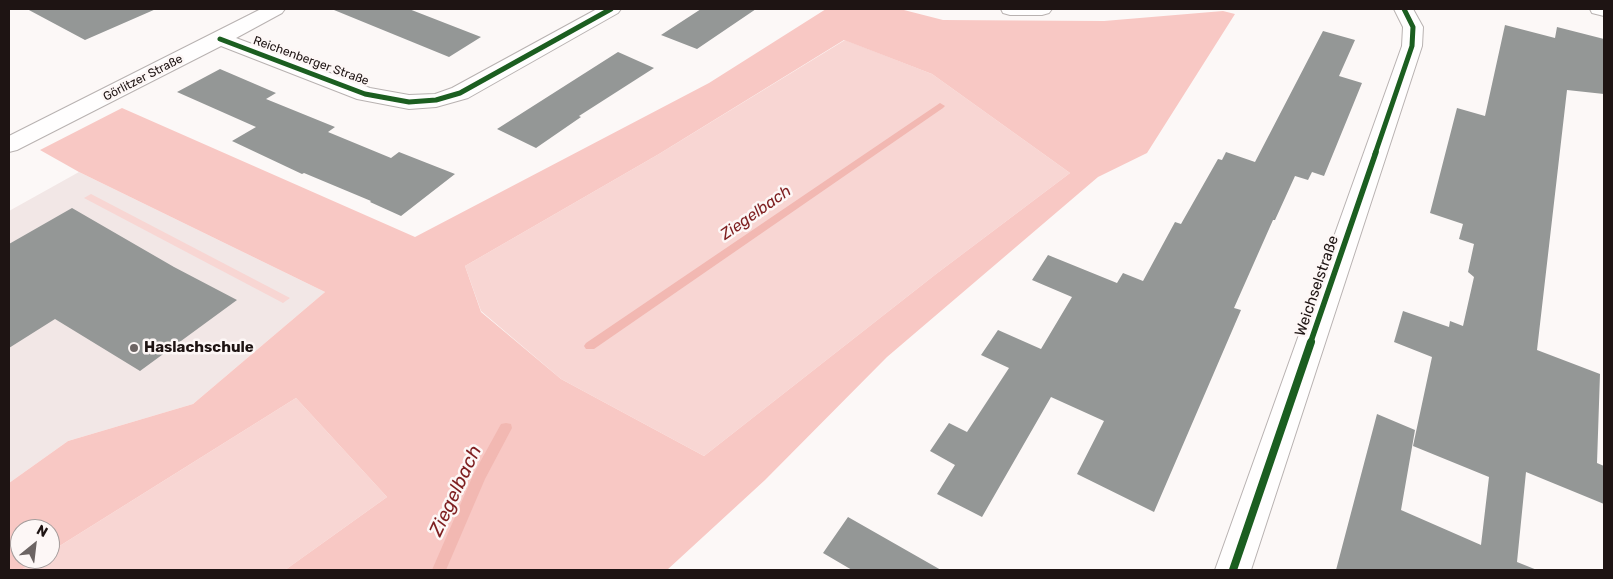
<!DOCTYPE html>
<meta charset="utf-8">
<style>
body{margin:0}
#map{position:relative;width:1613px;height:579px;overflow:hidden;background:#fcf8f7;font-family:Rubik,sans-serif}
canvas{display:block}
.frame{position:absolute;inset:0;border:10px solid #1e1413;pointer-events:none}
.north{position:absolute;left:10px;top:519px;width:50px;height:50px;box-sizing:border-box;background:#fdf7f6;border:1px solid #a49c9b;border-radius:50%;rotate:29deg;font-size:14px;font-weight:700;line-height:20px;text-align:center;color:#1e1413}
.north::after{content:'';display:block;margin:auto;width:18px;height:22px;background:#6c6463;clip-path:polygon(50% 0,100% 100%,50% 72%,0 100%)}
</style>
<div id="map">
<canvas width="1613" height="579"></canvas>
<div class="frame"></div>
<div class="north">N</div>
</div>
<script>
const context = document.querySelector('canvas').getContext('2d');
context.lineJoin = 'round';
function fill(path, color) { context.fillStyle = color; context.fill(path, 'evenodd'); }
const poly = rows => new Path2D(rows.map(r => 'M' + r).join(''));
function stroke(path, color, width, dash) { context.strokeStyle = color; context.lineWidth = width; context.lineCap = dash ? 'butt' : 'round'; context.setLineDash(dash || []); context.stroke(path); }
function label(font, color, halo, rows, align = 'center') {
  context.font = font + ' Rubik,sans-serif'; context.lineWidth = 5; context.setLineDash([]); context.textBaseline = 'middle'; context.strokeStyle = halo; context.fillStyle = color; for (const [text, x, y, turn = 0] of rows) {
    context.save(); context.translate(x, y); context.rotate((+turn || 0) * Math.PI / 180); context.textAlign = isNaN(turn) ? turn : align; if (halo) context.strokeText(text, 0, 0); context.fillText(text, 0, 0); context.restore();
  }
}
fill(poly([
 [79,172,325,292,193,404,68,441,9,483,9,211]
]), '#f2e7e6');
fill(poly([
 [845,40,932,74,1070,173,936,274,704,456,561,379,481,311,465,266,659,154],
 [91,194,290,298,283,303,84,198],
 [296,398,387,497,285,570,21,570,39,559,50,559,50,552]
]), '#f8d6d3');
fill(poly([
 [826,9,900,9,943,20,1104,21,1223,11,1235,14,1147,153,1098,177,887,357,765,480,667,570,285,570,387,497,296,398,50,552,50,529,20,529,20,559,39,559,21,570,9,570,9,483,68,441,193,404,325,292,79,172,40,150,122,108,415,237,709,83],
 [844,40,932,74,1070,173,936,274,704,456,561,379,481,312,465,266,659,154]
]), '#f8c8c4');
fill(poly([
 [940,103,945,106,943,108,594,349,586,349,584,346,586,343,940,103],
 [506,423,511,424,512,428,485,479,446,570,432,570,474,473,501,424,506,423]
]), '#f2b8b2');
fill(poly([
 [27,9,156,9,85,40],
 [409,9,481,37,449,57,334,10],
 [701,9,756,9,697,49,661,35],
 [1505,25,1555,38,1557,27,1604,39,1604,94,1567,90,1537,350,1600,374,1597,463,1604,466,1604,504,1526,472,1517,562,1537,570,1336,570,1377,414,1415,430,1401,510,1481,545,1489,477,1413,446,1432,357,1394,342,1403,311,1449,327,1450,321,1463,326,1474,277,1468,272,1474,244,1459,239,1463,224,1430,213,1457,108,1485,116],
 [1323,31,1355,40,1339,76,1362,83,1324,176,1312,172,1308,180,1295,176,1275,220,1273,220,1234,308,1241,310,1154,512,1077,474,1104,421,1051,397,982,517,937,494,955,465,930,451,949,423,967,432,1009,368,981,355,998,330,1041,349,1072,297,1032,280,1048,255,1117,283,1123,273,1143,281,1175,222,1181,224,1218,159,1222,160,1226,152,1255,162],
 [618,52,654,68,579,116,581,117,536,148,497,129],
 [220,69,276,93,266,99,335,127,328,132,391,158,399,152,455,174,401,216,370,202,371,201,304,173,302,174,232,141,256,127,177,92],
 [72,208,174,267,237,300,140,371,55,319,9,348,9,244],
 [848,517,941,570,852,570,823,553]
]), '#949796');
const minor = poly([
 [261,9,285,9,282,13,236,38,370,88,409,95,435,94,452,88,597,9,621,9,618,13,468,98,436,107,409,109,357,99,221,46,17,150,9,152,9,136,261,9],
 [1001,9,1052,9,1049,13,1042,15,1010,15,1003,13,1001,9],
 [1394,9,1413,9,1423,27,1422,46,1251,570,1215,570,1402,46,1403,27,1394,9],
 [1590,9,1604,9,1604,16,1592,13,1590,9]
]);
stroke(minor, '#b8b2b1', 2);
fill(minor, '#fffefe');
stroke(poly([
 [220,39,365,94,409,102,436,100,460,93,611,9],
 [1375,154,1412,46,1413,27,1404,9]
]), '#1b5e20', 5);
stroke(poly([
 [1310,344,1376,152]
]), '#1b5e20', 5.5);
stroke(poly([
 [1233,570,1311,342]
]), '#1b5e20', 8);
for (const [x, y, r, color] of [
 [134,348,5,"#6c6463"]
]) { const dot = new Path2D(); dot.arc(x, y, r, 0, 2 * Math.PI); context.fillStyle = color; context.fill(dot); stroke(dot, '#fdf7f6', 2); }
label('12px', '#1e1413', '#fdf7f6', [
 ["Reichenberger Straße",311,61,20],
 ["Görlitzer Straße",143,78,-27]
]);
label('15px', '#1e1413', '#fdf7f6', [
 ["Weichselstraße",1317,286,-71]
]);
label('bold 15px', '#1e1413', '#fdf7f6', [
 ["Haslachschule",144,348]
], 'left');
label('italic 16px', '#7e1f20', '#fdf7f6', [
 ["Ziegelbach",756,213,-35]
]);
label('italic 19px', '#7e1f20', '#fdf7f6', [
 ["Ziegelbach",456,491,-65]
]);
</script>
